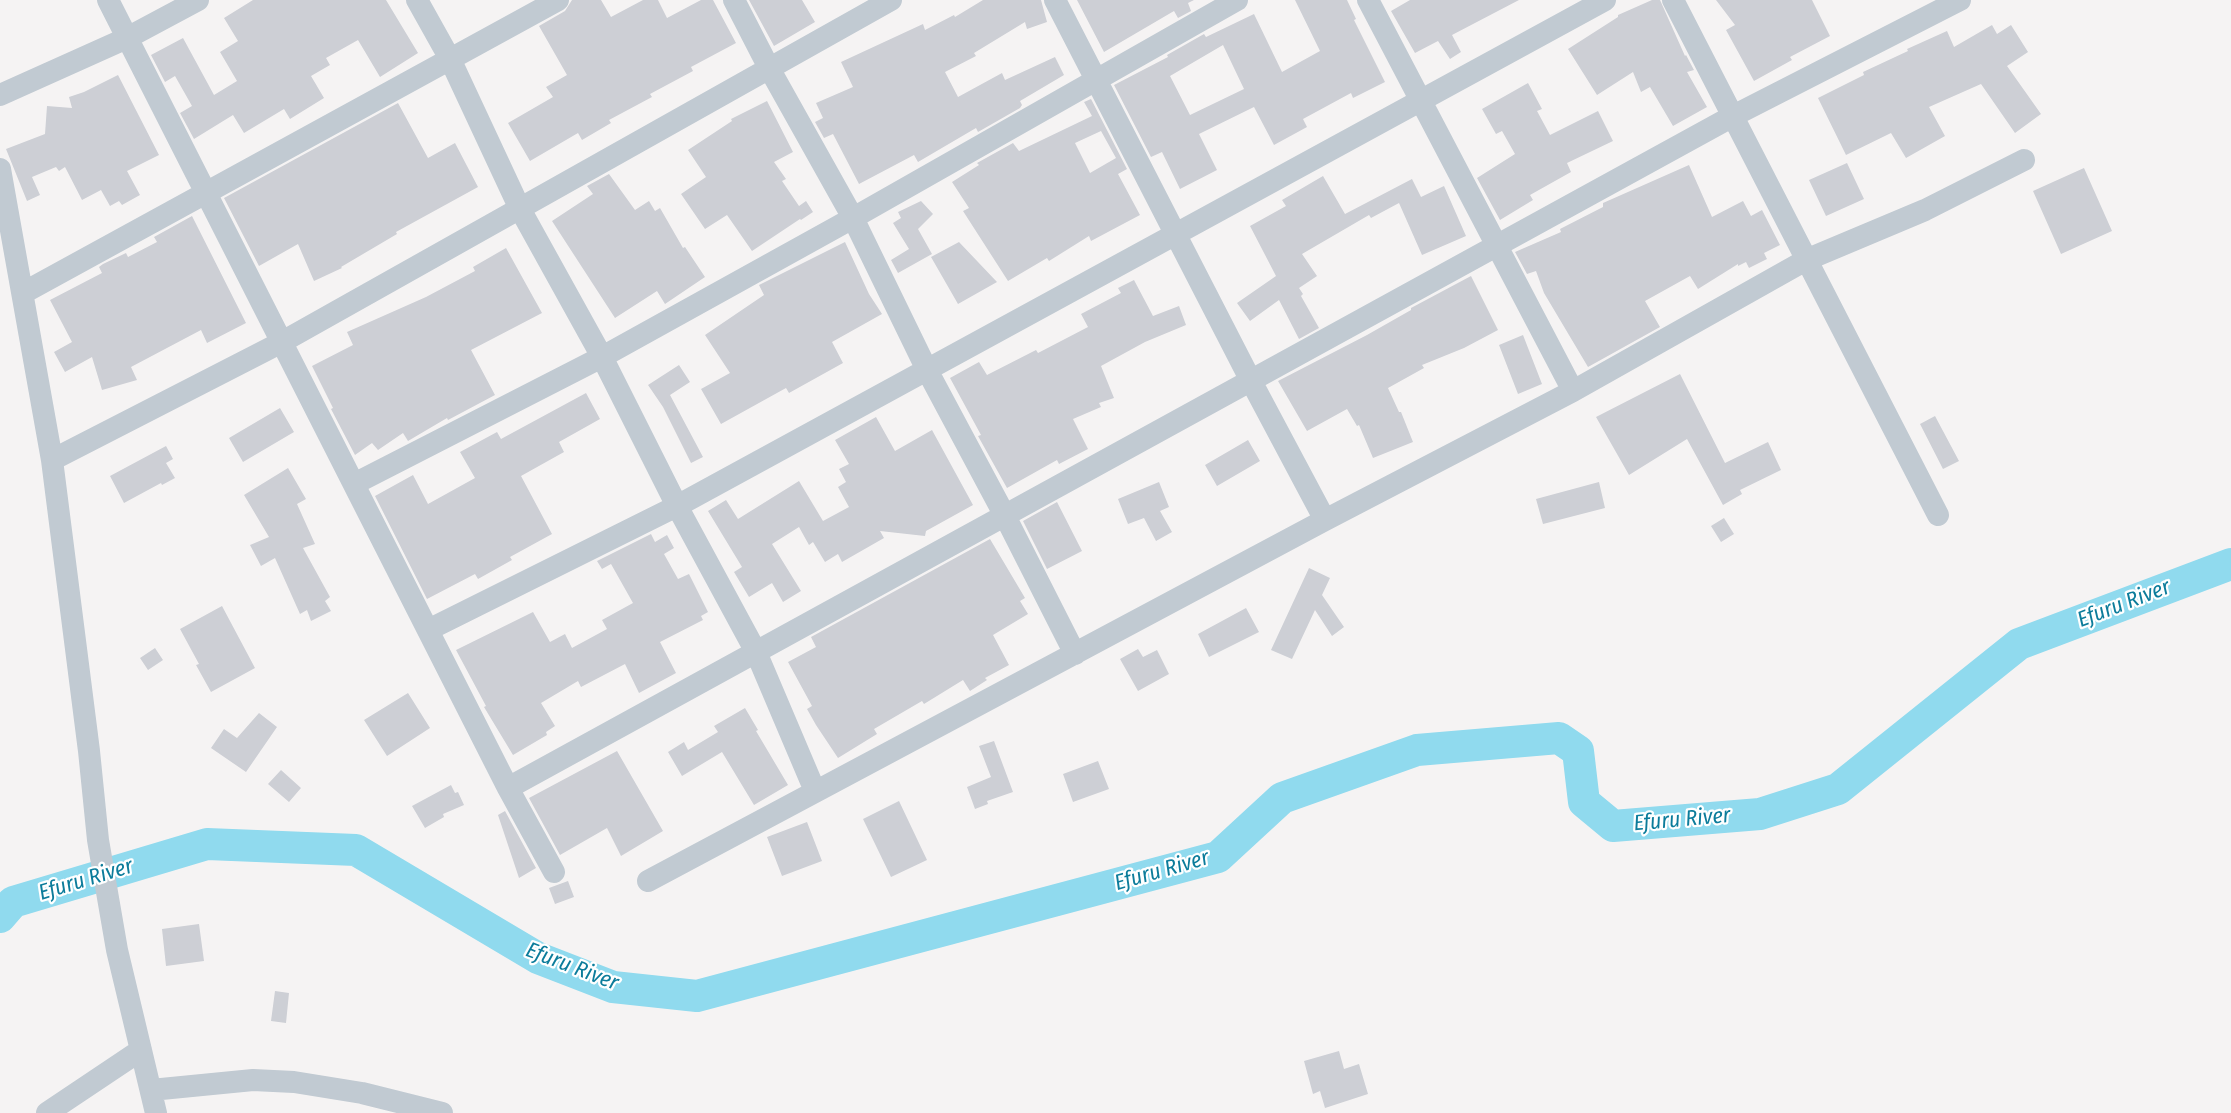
<!DOCTYPE html>
<style>
body{margin:0}
canvas{display:block;background:#f5f3f3}
</style>
<canvas width="2231" height="1113"></canvas>
<script>
const context = document.querySelector('canvas').getContext('2d');
context.lineJoin = 'round';
const poly = rows => new Path2D(rows.map(r => 'M' + r).join(''));
function stroke(path, color, width, dash) { context.strokeStyle = color; context.lineWidth = width; context.lineCap = dash ? 'butt' : 'round'; context.setLineDash(dash || []); context.stroke(path); }
function fill(path, color) { context.fillStyle = color; context.fill(path, 'evenodd'); }
function label(font, color, halo, rows, align = 'center') {
  context.font = font + ' "Fira Sans Condensed",sans-serif'; context.lineWidth = 4.5; context.setLineDash([]); context.textBaseline = 'middle'; context.strokeStyle = halo; context.fillStyle = color; for (const [text, x, y, turn = 0] of rows) {
    context.save(); context.translate(x, y); context.rotate((+turn || 0) * Math.PI / 180); context.textAlign = isNaN(turn) ? turn : align; if (halo) context.strokeText(text, 0, 0); context.fillText(text, 0, 0); context.restore();
  }
}
stroke(poly([
 [0,917,13,902,207,844,356,850,538,958,613,987,697,996,1218,857,1282,798,1417,750,1559,738,1578,751,1584,802,1613,826,1760,814,1838,789,2019,644,2231,564]
]), '#90daee', 32);
fill(poly([
 [253,0,386,0,418,53,380,77,358,40,326,58,330,65,311,76,324,98,290,119,284,109,244,133,233,115,194,139,180,113,192,106,175,76,165,82,151,55,183,38,214,95,237,81,220,52,238,41,224,18],
 [572,0,601,0,611,17,643,0,658,0,667,18,701,0,713,0,736,43,691,67,693,71,650,94,652,97,609,120,611,123,582,140,578,133,530,161,508,123,553,97,546,87,567,75,539,26,565,11],
 [749,0,802,0,815,22,774,46],
 [983,0,1041,0,1047,22,1027,29,1025,22,974,53,976,56,945,72,958,97,1002,73,1005,80,1055,57,1064,75,1020,101,1022,105,1020,108,978,132,976,128,918,162,914,155,859,184,833,134,824,138,815,122,823,118,816,103,853,87,841,62,923,24,925,30,954,15,955,17],
 [1077,0,1194,0,1188,3,1191,11,1178,18,1174,11,1104,52],
 [1295,0,1347,0,1356,19,1354,20,1385,82,1353,98,1351,93,1303,119,1307,127,1274,145,1254,107,1199,134,1217,170,1180,189,1162,152,1151,157,1114,85,1168,57,1167,55,1204,34,1206,37,1254,14,1282,72,1320,51],
 [1223,45,1244,89,1190,115,1170,76],
 [1410,0,1519,0,1452,35,1461,52,1450,59,1438,41,1415,53,1391,11],
 [1652,0,1660,0,1685,56,1686,55,1694,70,1687,72,1707,107,1673,126,1650,87,1641,92,1633,72,1597,95,1568,49,1618,17,1618,15],
 [1716,0,1812,0,1830,36,1790,57,1792,60,1754,81,1726,30,1735,25],
 [1992,25,1997,34,2011,25,2028,52,2007,66,2041,114,2015,133,1981,84,1929,107,1945,136,1906,158,1891,133,1846,155,1818,98,1864,75,1863,72,1908,51,1907,49,1947,31,1954,47],
 [118,75,159,155,127,171,140,195,122,205,119,201,110,206,101,190,82,200,65,167,59,171,56,167,32,177,40,195,27,201,6,149,45,134,47,106,72,108,69,97,84,92],
 [1528,83,1542,109,1537,111,1550,135,1598,111,1613,141,1567,163,1571,172,1530,195,1533,200,1500,220,1477,178,1515,154,1502,131,1496,134,1482,109],
 [1091,99,1127,169,1118,174,1140,215,1091,241,1089,236,1049,261,1047,258,1008,281,963,211,969,208,952,182,979,165,977,163,1013,143,1019,151,1092,116,1084,102],
 [1101,131,1116,158,1090,173,1075,143],
 [767,101,793,152,774,162,786,179,782,181,799,206,806,201,813,212,801,220,800,219,752,251,727,215,705,229,681,194,706,177,688,150,732,121,731,119],
 [398,103,428,158,455,143,478,187,396,232,397,234,341,267,342,268,314,281,298,244,259,266,224,198],
 [1847,163,1864,199,1826,216,1809,180],
 [1689,165,1712,217,1743,201,1751,216,1762,210,1780,245,1764,253,1767,259,1749,268,1746,262,1738,266,1738,264,1698,289,1690,276,1645,301,1660,327,1588,367,1544,293,1536,271,1527,274,1515,252,1561,232,1560,229,1603,207,1603,203],
 [2084,168,2112,231,2061,254,2033,191],
 [609,174,635,210,649,201,655,211,660,208,683,248,685,247,705,277,665,304,657,291,615,318,552,221,593,194,587,186],
 [1323,176,1345,214,1412,179,1421,197,1444,186,1466,236,1422,255,1399,203,1371,218,1369,215,1302,254,1317,276,1299,288,1303,294,1301,296,1319,328,1299,339,1279,300,1250,321,1237,303,1276,276,1250,226,1286,206,1282,200],
 [921,201,933,214,918,229,932,254,898,273,891,260,909,249,893,223,901,218,898,212],
 [192,216,246,323,207,343,201,330,131,367,137,380,102,390,92,357,65,372,54,352,72,342,50,300,102,273,99,267,103,264,126,253,128,257,157,242,154,237],
 [845,242,869,294,882,314,832,342,843,363,789,393,786,388,721,424,701,389,730,373,705,335,764,295,759,285],
 [959,242,997,282,958,304,931,257],
 [506,248,542,313,471,350,495,395,448,420,447,418,408,441,403,433,378,450,372,443,355,455,331,409,333,408,312,366,353,345,347,332,426,297,475,271,473,267],
 [1471,276,1498,330,1464,348,1422,365,1424,368,1388,388,1399,412,1401,412,1413,442,1373,458,1359,425,1357,426,1347,409,1307,431,1278,381,1367,335,1411,310,1411,308],
 [1134,280,1153,316,1179,306,1186,325,1145,342,1101,366,1114,398,1099,403,1101,407,1073,419,1088,449,1059,464,1057,460,1007,488,978,436,981,435,950,378,979,362,987,375,1036,350,1038,353,1088,327,1081,314,1121,293,1118,288],
 [1523,335,1542,384,1518,394,1499,345],
 [679,365,690,382,670,395,703,457,691,463,663,407,648,385],
 [1680,374,1725,463,1768,442,1781,470,1740,490,1742,494,1723,505,1687,439,1629,475,1596,417],
 [586,393,600,419,559,442,564,452,521,476,552,534,510,557,512,560,478,579,475,574,427,599,375,496,413,475,428,504,475,478,460,452,497,432,501,439],
 [280,408,294,432,243,462,229,438],
 [1935,416,1959,461,1943,469,1920,424],
 [876,417,895,451,932,430,973,505,926,531,925,536,880,531,884,538,842,562,838,554,825,562,813,542,809,545,799,527,772,544,801,591,783,602,772,583,749,597,734,572,742,567,708,511,726,500,738,519,799,481,823,521,849,507,838,487,846,482,839,469,849,464,835,440],
 [1248,440,1260,461,1217,486,1205,465],
 [166,446,173,459,166,463,175,478,162,485,161,483,124,503,110,476],
 [288,468,306,499,297,504,315,544,303,548,330,597,325,601,331,611,311,621,307,610,300,614,275,558,261,566,250,545,269,537,244,495],
 [1159,482,1169,507,1160,511,1172,532,1156,541,1144,518,1128,524,1118,499],
 [1599,482,1605,508,1543,524,1536,499],
 [1057,502,1082,551,1047,569,1023,521],
 [1724,518,1734,534,1721,542,1711,526],
 [651,534,655,542,667,535,674,548,664,554,678,579,689,574,708,612,701,616,703,620,660,642,676,673,639,693,625,664,581,687,578,681,541,703,555,726,546,732,547,735,513,755,484,707,486,706,456,650,533,612,550,642,565,634,572,648,607,629,602,620,633,603,611,564,602,569,597,561],
 [990,539,1025,598,1020,601,1028,614,993,635,1009,665,985,678,987,680,970,691,963,680,924,704,922,701,874,729,877,734,838,758,816,725,807,709,812,706,788,662,816,647,811,637],
 [1309,568,1330,578,1322,595,1344,627,1332,636,1315,610,1292,659,1271,650],
 [222,606,255,668,211,692,196,665,199,664,180,629],
 [1246,608,1259,632,1209,657,1198,634],
 [155,648,163,660,148,670,140,658],
 [1138,649,1143,657,1157,650,1169,674,1138,691,1120,659],
 [408,693,430,728,387,756,364,720],
 [745,708,758,730,756,731,788,785,754,805,722,752,682,776,668,752,684,742,688,750,718,732,714,726],
 [259,713,277,727,246,772,211,748,224,729,237,738],
 [994,741,1013,792,987,801,988,804,975,809,967,787,991,777,979,746],
 [617,751,663,831,621,856,607,828,560,855,529,798],
 [1098,761,1109,789,1073,802,1063,774],
 [281,770,301,788,289,802,268,784],
 [451,785,455,793,458,792,464,805,443,814,444,817,425,828,412,806],
 [899,801,927,860,891,877,863,819],
 [505,811,536,868,519,878,498,815],
 [807,822,822,861,782,876,767,837],
 [568,881,574,897,555,904,549,888],
 [199,924,204,961,166,966,162,929],
 [275,991,289,993,286,1023,271,1021],
 [1339,1051,1344,1069,1359,1064,1368,1094,1325,1108,1320,1091,1313,1094,1304,1061]
]), '#cdcfd5');
stroke(poly([
 [108,0,508,788,554,872],
 [417,0,450,59,520,209,602,357,677,506,756,652,815,791],
 [734,0,769,68,853,218,927,370,1005,516,1075,654],
 [1055,0,1251,381,1325,520],
 [1368,0,1573,391],
 [1673,0,1938,515],
 [0,95,127,38,198,0],
 [0,169,52,460,89,751,98,840,117,950,156,1113],
 [23,293,558,0],
 [52,460,282,342,891,0],
 [354,484,602,357,853,218,1237,0],
 [428,630,677,506,1605,0],
 [508,788,1733,116,1960,0],
 [648,881,1325,520,1573,391,1806,260,1925,210,2024,160],
 [151,1090,253,1080,294,1082,362,1093,442,1113],
 [47,1113,141,1050]
]), '#c1cad2', 22);
label('italic 22px', '#0c7c9b', '#fff', [
 ["Efuru River",2124,604,-21],
 ["Efuru River",1682,820,-5],
 ["Efuru River",1162,871,-16],
 ["Efuru River",86,880,-17],
 ["Efuru River",572,967,21]
]);
</script>
